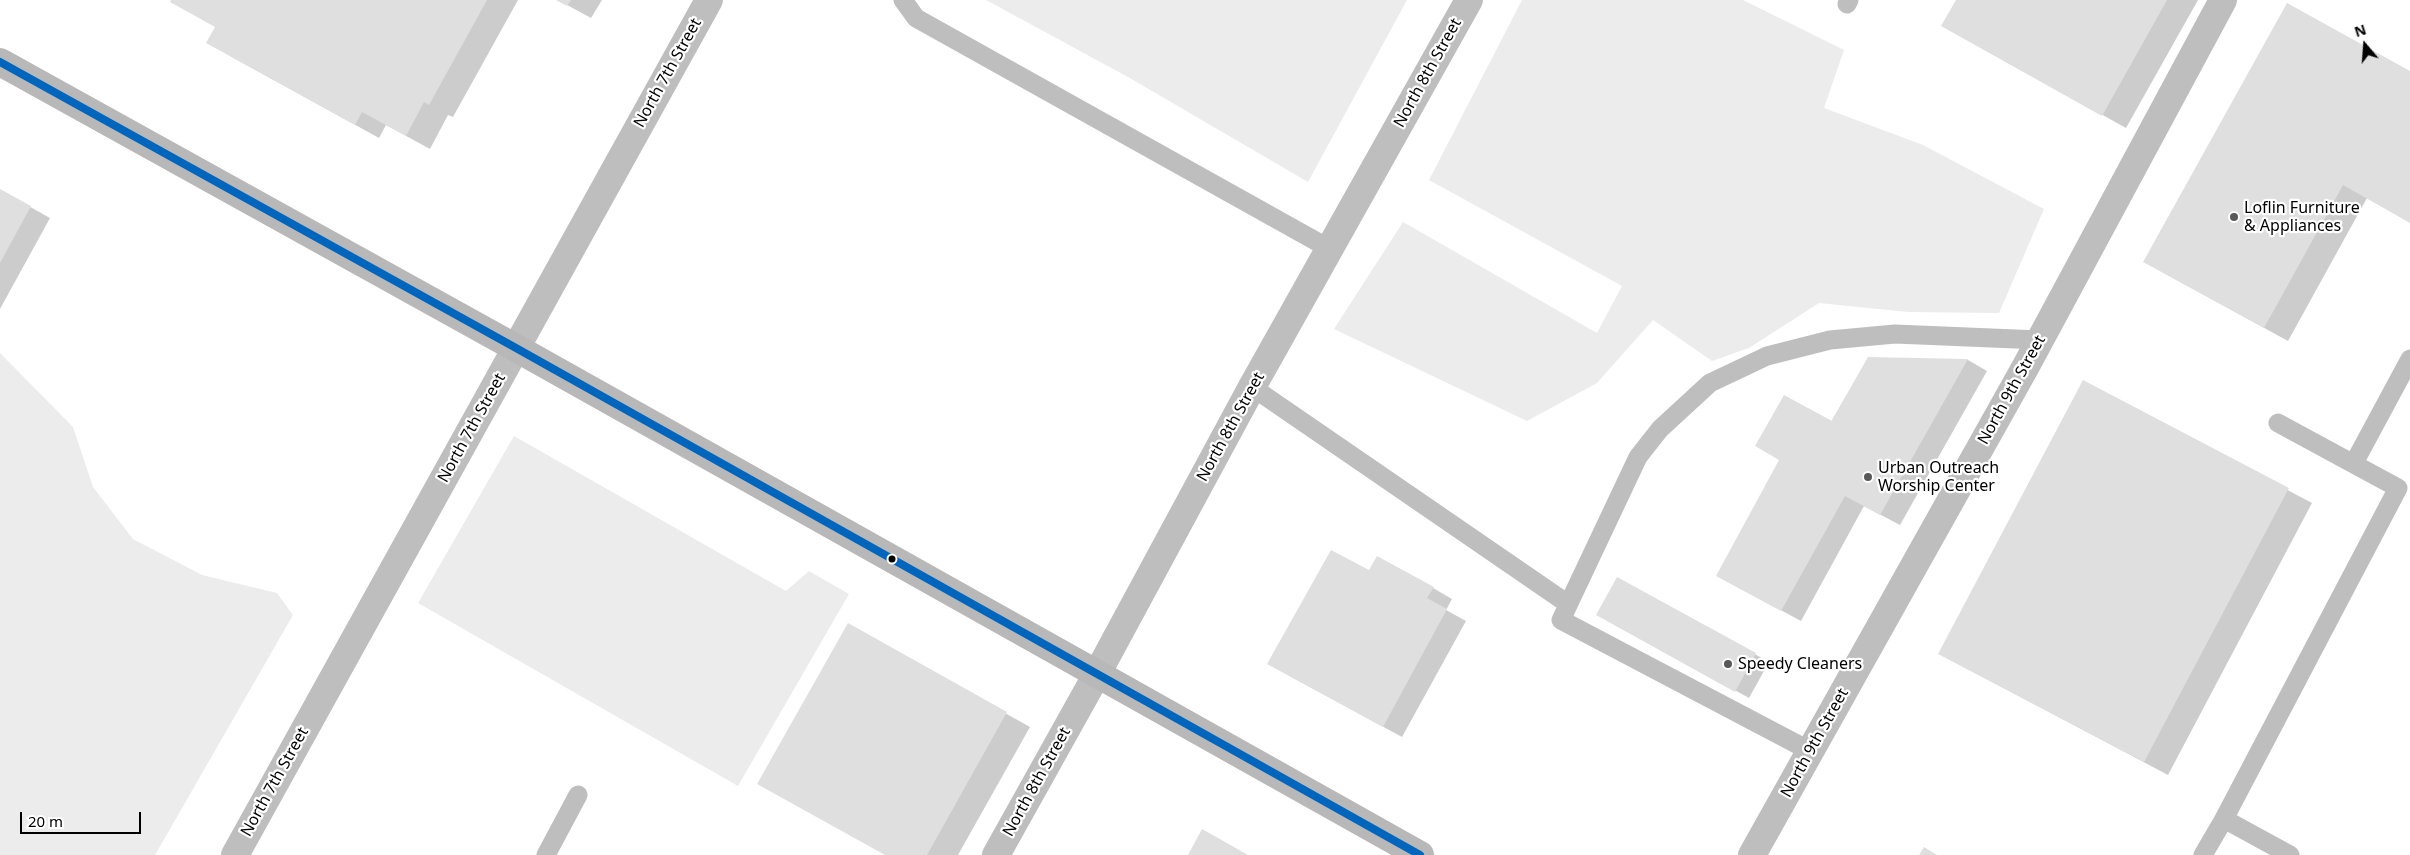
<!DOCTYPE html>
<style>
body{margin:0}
#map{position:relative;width:2410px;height:855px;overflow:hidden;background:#fff;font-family:"Noto Sans",sans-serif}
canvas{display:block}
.north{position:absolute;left:2340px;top:20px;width:50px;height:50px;-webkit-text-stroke:4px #fff;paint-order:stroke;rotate:342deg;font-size:14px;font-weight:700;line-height:20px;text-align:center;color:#000}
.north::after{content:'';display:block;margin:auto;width:18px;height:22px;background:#000;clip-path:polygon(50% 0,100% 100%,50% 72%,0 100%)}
.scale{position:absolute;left:20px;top:812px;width:121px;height:22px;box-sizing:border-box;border:2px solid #000;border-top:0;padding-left:6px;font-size:15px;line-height:18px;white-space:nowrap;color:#000;-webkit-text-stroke:4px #fff;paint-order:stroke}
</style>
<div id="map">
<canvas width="2410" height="855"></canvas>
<div class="north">N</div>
<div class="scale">20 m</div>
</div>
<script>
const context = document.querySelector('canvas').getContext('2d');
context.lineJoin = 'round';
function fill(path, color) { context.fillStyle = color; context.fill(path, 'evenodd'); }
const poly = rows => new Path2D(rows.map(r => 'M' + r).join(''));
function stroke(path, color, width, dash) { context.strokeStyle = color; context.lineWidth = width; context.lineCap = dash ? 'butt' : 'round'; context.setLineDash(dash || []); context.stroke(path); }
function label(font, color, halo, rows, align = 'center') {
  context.font = font + ' "Noto Sans",sans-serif'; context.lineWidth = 4.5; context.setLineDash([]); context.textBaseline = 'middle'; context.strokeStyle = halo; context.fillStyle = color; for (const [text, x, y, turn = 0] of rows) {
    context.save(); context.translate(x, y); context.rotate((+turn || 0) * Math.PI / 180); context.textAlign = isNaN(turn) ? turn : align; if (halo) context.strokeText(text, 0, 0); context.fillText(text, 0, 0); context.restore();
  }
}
fill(poly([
 [986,0,1407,0,1308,182,1128,77],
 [1522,0,1743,0,1844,50,1824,108,1923,145,2044,209,1999,313,1908,312,1819,303,1749,348,1712,361,1653,320,1597,383,1527,421,1334,329,1403,222,1597,333,1622,286,1429,180],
 [0,353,73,427,93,487,133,539,202,575,277,593,293,615,155,855,0,855],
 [514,436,786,591,809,571,849,594,738,786,418,603]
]), '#ececec');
fill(poly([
 [172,0,518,0,453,117,448,115,430,149,386,125,379,138,232,57,217,27],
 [558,0,602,0,591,18],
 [1957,0,2198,0,2126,128,1966,39],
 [2410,73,2410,222,2367,198,2288,341,2168,275],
 [0,190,50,218,0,309],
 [1868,358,1968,360,1987,371,1900,525,1864,506,1801,621,1736,586],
 [2084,382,2312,503,2168,775,1964,667],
 [1369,572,1433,588,1452,599,1446,610,1466,621,1402,737,1288,675],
 [1618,578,1769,662,1749,698,1612,622],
 [848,625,1030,727,958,855,887,855]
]), '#0003');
fill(poly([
 [171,0,487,0,429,105,424,102,406,136,362,112,355,125,206,43,215,27,170,2],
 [556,0,571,0,567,6],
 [1956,0,2167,0,2102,116,1941,26],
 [2287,3,2410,71,2410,223,2343,185,2264,328,2143,262],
 [0,189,31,206,0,263],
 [1868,357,1968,359,1880,515,1845,496,1781,611,1716,576,1779,460,1755,446,1784,395,1832,421],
 [2083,380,2289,488,2144,762,1938,654],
 [1331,550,1369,570,1377,556,1434,587,1427,598,1447,609,1383,727,1267,664],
 [1617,577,1756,653,1735,692,1596,615],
 [848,623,1007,712,927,855,885,855,757,784],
 [1202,829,1248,855,1188,855],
 [1924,847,1937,855,1919,855]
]), '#dfdfdf');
stroke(poly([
 [903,0,916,18,1330,249],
 [1847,4,1849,0],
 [1252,387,1568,604],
 [2354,463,2410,359],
 [1810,751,1561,620,1638,457,1660,429,1710,383,1767,356,1830,340,1895,334,2040,340],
 [2224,819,2398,488,2278,423],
 [546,855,578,795],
 [2203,855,2224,819,2290,855]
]), '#bebebe', 19);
stroke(poly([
 [235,855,709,0],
 [996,855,1097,674,1252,387,1469,0]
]), '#bebebe', 28);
stroke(poly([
 [0,62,516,348,1420,855]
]), '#b8b8b8', 28);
stroke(poly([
 [1752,855,2026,366,2223,0]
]), '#bebebe', 28);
stroke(poly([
 [0,62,516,348,1420,855]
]), '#0065bd', 8);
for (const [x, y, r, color] of [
 [2234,217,5,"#595959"],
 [1868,477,5,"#595959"],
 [892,559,4.5,"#000"],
 [1728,664,5,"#595959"]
]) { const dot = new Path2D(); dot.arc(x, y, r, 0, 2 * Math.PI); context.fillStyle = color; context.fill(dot); stroke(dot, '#fff', 2); }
label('16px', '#000', '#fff', [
 ["North 7th Street",668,73,-61],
 ["North 8th Street",1428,73,-61],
 ["North 9th Street",2012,390,-61],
 ["North 8th Street",1231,427,-61],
 ["North 7th Street",472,428,-61],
 ["North 9th Street",1815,743,-61],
 ["North 7th Street",275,782,-61],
 ["North 8th Street",1037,782,-61]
]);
label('16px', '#000', '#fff', [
 ["Loflin Furniture",2244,208],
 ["& Appliances",2244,226],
 ["Urban Outreach",1878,468],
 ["Worship Center",1878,486],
 ["Speedy Cleaners",1738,664]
], 'left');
</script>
